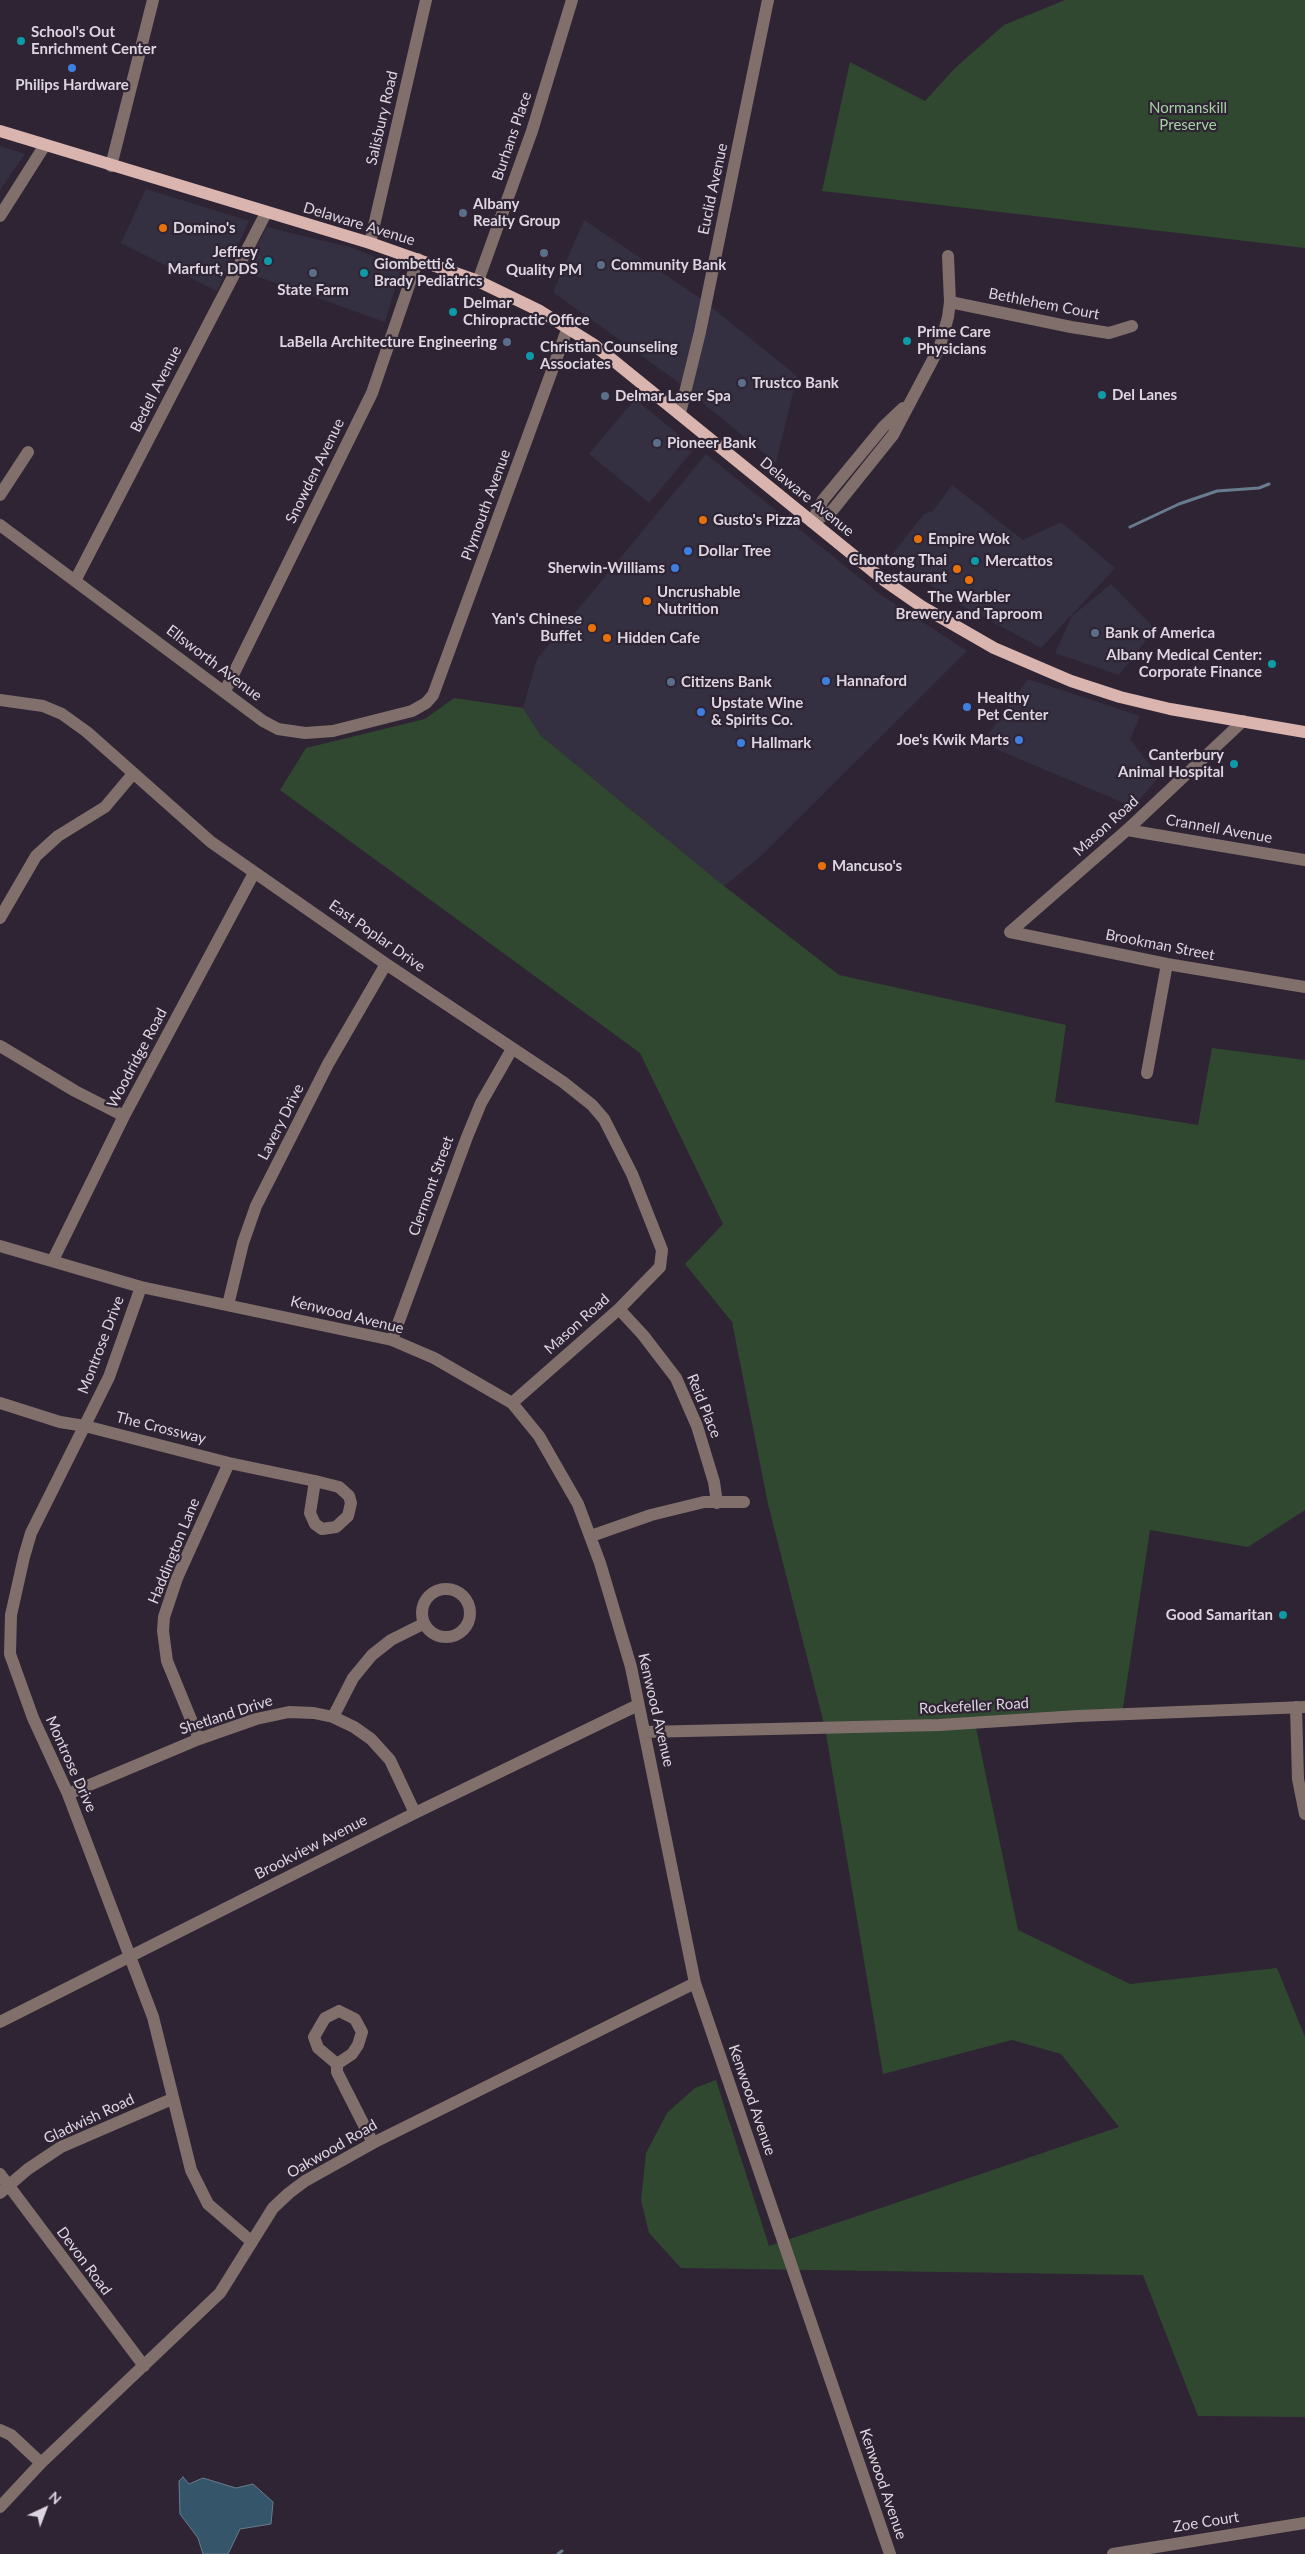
<!DOCTYPE html>
<style>
body{margin:0}
#map{position:relative;width:1305px;height:2554px;overflow:hidden;background:#2f2434;font-family:Lato,sans-serif}
canvas{display:block}
.north{position:absolute;left:20px;top:2484px;width:50px;height:50px;-webkit-text-stroke:4px #2f2434;paint-order:stroke;rotate:43deg;font-size:14px;font-weight:700;line-height:20px;text-align:center;color:#ddd6e1}
.north::after{content:'';display:block;margin:auto;width:18px;height:22px;background:#ddd6e1;clip-path:polygon(50% 0,100% 100%,50% 72%,0 100%)}
</style>
<div id="map">
<canvas width="1305" height="2554"></canvas>
<div class="north">N</div>
</div>
<script>
const context = document.querySelector('canvas').getContext('2d');
context.lineJoin = 'round';
function fill(path, color) { context.fillStyle = color; context.fill(path, 'evenodd'); }
const poly = rows => new Path2D(rows.map(r => 'M' + r).join(''));
function stroke(path, color, width, dash) { context.strokeStyle = color; context.lineWidth = width; context.lineCap = dash ? 'butt' : 'round'; context.setLineDash(dash || []); context.stroke(path); }
function label(font, color, halo, rows, align = 'center') {
  context.font = font + ' Lato,sans-serif'; context.lineWidth = 4.5; context.setLineDash([]); context.textBaseline = 'middle'; context.strokeStyle = halo; context.fillStyle = color; for (const [text, x, y, turn = 0] of rows) {
    context.save(); context.translate(x, y); context.rotate((+turn || 0) * Math.PI / 180); context.textAlign = isNaN(turn) ? turn : align; if (halo) context.strokeText(text, 0, 0); context.fillText(text, 0, 0); context.restore();
  }
}
fill(poly([
 [0,146,25,154,0,190],
 [146,189,249,221,217,291,121,243],
 [584,220,700,298,797,376,776,463,675,380,553,292],
 [267,227,353,248,401,267,385,322,242,271],
 [635,399,695,448,649,503,589,454],
 [706,454,881,595,967,651,760,857,724,886,541,736,523,708,537,659],
 [952,485,1023,540,1061,522,1115,568,1041,648,952,600,890,557,924,514,933,511],
 [1111,584,1155,629,1119,675,1055,653,1072,616],
 [1028,679,1140,716,1130,739,1159,777,1133,807,982,743]
]), '#343041');
fill(poly([
 [1065,0,1305,0,1305,248,822,191,850,62,925,101,955,68,1004,25],
 [454,698,523,708,541,736,724,886,839,975,1066,1025,1055,1102,1198,1125,1212,1048,1305,1060,1305,1510,1248,1547,1150,1530,1122,1714,975,1723,1018,1930,1130,1984,1277,1968,1305,2037,1305,2417,1198,2416,1143,2275,681,2268,649,2233,641,2200,646,2153,667,2113,695,2088,716,2080,769,2246,1119,2127,1061,2054,1012,2040,883,2074,825,1728,768,1504,732,1322,685,1264,723,1224,640,1053,280,790,306,748,425,719]
]), '#304830');
const water = poly([
 [183,2477,189,2484,203,2478,236,2488,253,2484,273,2502,271,2524,240,2529,228,2554,203,2554,198,2538,180,2514,179,2481,183,2477]
]);
fill(water, '#35556b');
stroke(water, '#677c8e', 1);
stroke(poly([
 [1130,527,1179,504,1217,491,1259,488,1269,484],
 [558,2554,562,2551]
]), '#677c8e', 3);
stroke(poly([
 [111,166,153,0],
 [0,216,45,145],
 [370,243,426,0],
 [478,281,532,131,572,0],
 [950,302,1071,327,1109,333,1132,326],
 [680,413,700,332,768,0],
 [0,495,28,452],
 [812,522,832,511,893,435,940,346,948,317,950,302,948,256],
 [812,522,823,500,884,426,903,408],
 [0,525,263,721,278,729,305,733,333,731,412,711,426,703,433,695,568,327],
 [76,579,266,213],
 [225,691,372,393,418,259],
 [0,700,43,706,62,714,87,732,211,842,386,964,563,1082,592,1105,604,1119,632,1174,662,1250,660,1267,619,1309,512,1403],
 [1127,830,1305,860],
 [0,918,36,856,58,836,105,807,132,775],
 [1010,932,1127,830,1243,721],
 [1010,932,1167,964,1305,987],
 [0,1046,75,1091,124,1116],
 [1147,1073,1167,964],
 [0,1246,141,1287,392,1340,434,1358,512,1403,539,1436,578,1504,600,1563,631,1667,695,1983,890,2554],
 [53,1260,124,1116,254,873],
 [141,1287,109,1377,31,1533,24,1557,11,1615,10,1654,33,1718,68,1794,153,2017,191,2170,208,2204,252,2242],
 [228,1305,243,1243,256,1206,328,1064,386,964],
 [619,1309,643,1335,676,1378,697,1426,714,1482,717,1503],
 [392,1340,467,1137,481,1103,512,1049],
 [0,1403,60,1422,85,1426,229,1463,315,1481],
 [315,1481,339,1487,349,1496,351,1503,348,1516,336,1527,322,1529,315,1524,310,1513,315,1481],
 [591,1536,651,1515,704,1502,744,1502],
 '422 1613a24 24 0 1 1 48 0a24 24 0 1 1-48 0Z',
 [1296,1707,1298,1779,1305,1814],
 [333,1717,353,1678,372,1655,391,1640,423,1624],
 [645,1732,939,1725,1078,1716,1305,1707],
 [199,1739,167,1661,163,1631,164,1617,177,1578,229,1463],
 [68,1794,199,1739,256,1719,289,1712,314,1713,333,1717,354,1727,371,1739,390,1760,415,1813],
 [339,2011,355,2019,362,2032,358,2045,352,2054,337,2064,318,2048,314,2037,325,2018,339,2011],
 [0,2022,415,1813,638,1705],
 [337,2064,337,2072,373,2143],
 [0,2174,144,2366],
 [0,2193,28,2169,61,2147,172,2099],
 [0,2430,11,2435,41,2463],
 [0,2507,41,2463,220,2293,273,2208,289,2193,305,2181,373,2143,695,1983],
 [1113,2554,1305,2523]
]), '#816f6b', 12);
stroke(poly([
 [0,131,370,243,478,281,540,311,593,344,885,581,921,606,994,648,1071,681,1120,697,1170,709,1305,732]
]), '#dab4ae', 12);
for (const [x, y, r, color] of [
 [21,41,5,"#0f9aa8"],
 [72,68,5,"#3f7fe0"],
 [463,213,5,"#5c6f8a"],
 [163,228,5,"#e8710a"],
 [544,253,5,"#5c6f8a"],
 [268,261,5,"#0f9aa8"],
 [601,265,5,"#5c6f8a"],
 [313,273,5,"#5c6f8a"],
 [364,273,5,"#0f9aa8"],
 [453,312,5,"#0f9aa8"],
 [907,341,5,"#0f9aa8"],
 [507,342,5,"#5c6f8a"],
 [530,356,5,"#0f9aa8"],
 [742,383,5,"#5c6f8a"],
 [1102,395,5,"#0f9aa8"],
 [605,396,5,"#5c6f8a"],
 [657,443,5,"#5c6f8a"],
 [703,520,5,"#e8710a"],
 [918,539,5,"#e8710a"],
 [688,551,5,"#3f7fe0"],
 [975,561,5,"#0f9aa8"],
 [675,568,5,"#3f7fe0"],
 [957,569,5,"#e8710a"],
 [969,580,5,"#e8710a"],
 [647,601,5,"#e8710a"],
 [592,628,5,"#e8710a"],
 [1095,633,5,"#5c6f8a"],
 [607,638,5,"#e8710a"],
 [1272,664,5,"#0f9aa8"],
 [826,681,5,"#3f7fe0"],
 [671,682,5,"#5c6f8a"],
 [967,707,5,"#3f7fe0"],
 [701,712,5,"#3f7fe0"],
 [1019,740,5,"#3f7fe0"],
 [741,743,5,"#3f7fe0"],
 [1234,764,5,"#0f9aa8"],
 [822,866,5,"#e8710a"],
 [1283,1615,5,"#0f9aa8"]
]) { const dot = new Path2D(); dot.arc(x, y, r, 0, 2 * Math.PI); context.fillStyle = color; context.fill(dot); stroke(dot, '#2f2434', 2); }
label('bold 15px', '#ddd6e1', '#2f2434', [
 ["School's Out",31,32],
 ["Enrichment Center",31,49],
 ["Philips Hardware",72,85,"center"],
 ["Albany",473,204],
 ["Realty Group",473,221],
 ["Domino's",173,228],
 ["Jeffrey",258,252,"right"],
 ["Marfurt, DDS",258,269,"right"],
 ["Giombetti &",374,264],
 ["Brady Pediatrics",374,281],
 ["Community Bank",611,265],
 ["Quality PM",544,270,"center"],
 ["State Farm",313,290,"center"],
 ["Delmar",463,303],
 ["Chiropractic Office",463,320],
 ["Prime Care",917,332],
 ["Physicians",917,349],
 ["LaBella Architecture Engineering",497,342,"right"],
 ["Christian Counseling",540,347],
 ["Associates",540,364],
 ["Trustco Bank",752,383],
 ["Del Lanes",1112,395],
 ["Delmar Laser Spa",615,396],
 ["Pioneer Bank",667,443],
 ["Gusto's Pizza",713,520],
 ["Empire Wok",928,539],
 ["Dollar Tree",698,551],
 ["Chontong Thai",947,560,"right"],
 ["Restaurant",947,577,"right"],
 ["Mercattos",985,561],
 ["Sherwin-Williams",665,568,"right"],
 ["Uncrushable",657,592],
 ["Nutrition",657,609],
 ["The Warbler",969,597,"center"],
 ["Brewery and Taproom",969,614,"center"],
 ["Yan's Chinese",582,619,"right"],
 ["Buffet",582,636,"right"],
 ["Bank of America",1105,633],
 ["Hidden Cafe",617,638],
 ["Albany Medical Center:",1262,655,"right"],
 ["Corporate Finance",1262,672,"right"],
 ["Hannaford",836,681],
 ["Citizens Bank",681,682],
 ["Healthy",977,698],
 ["Pet Center",977,715],
 ["Upstate Wine",711,703],
 ["& Spirits Co.",711,720],
 ["Joe's Kwik Marts",1009,740,"right"],
 ["Hallmark",751,743],
 ["Canterbury",1224,755,"right"],
 ["Animal Hospital",1224,772,"right"],
 ["Mancuso's",832,866],
 ["Good Samaritan",1273,1615,"right"]
], 'left');
label('15px', '#a4d2a2', '#2f2434', [
 ["Normanskill",1188,108],
 ["Preserve",1188,125]
]);
label('15px', '#ddd6e1', '#2f2434', [
 ["Salisbury Road",382,118,-77],
 ["Burhans Place",512,136,-71],
 ["Euclid Avenue",713,189,-78],
 ["Delaware Avenue",359,224,17],
 ["Bethlehem Court",1044,304,11],
 ["Bedell Avenue",156,389,-63],
 ["Snowden Avenue",315,471,-64],
 ["Delaware Avenue",807,497,39],
 ["Plymouth Avenue",486,505,-70],
 ["Ellsworth Avenue",214,663,37],
 ["Mason Road",1106,826,-42],
 ["Crannell Avenue",1219,829,10],
 ["East Poplar Drive",377,936,35],
 ["Brookman Street",1160,945,11],
 ["Woodridge Road",137,1058,-62],
 ["Lavery Drive",281,1122,-63],
 ["Clermont Street",431,1186,-70],
 ["Kenwood Avenue",347,1315,14],
 ["Mason Road",577,1324,-42],
 ["Montrose Drive",101,1345,-69],
 ["Reid Place",704,1406,68],
 ["The Crossway",161,1428,14],
 ["Haddington Lane",174,1551,-68],
 ["Rockefeller Road",974,1706,-3],
 ["Kenwood Avenue",656,1710,77],
 ["Shetland Drive",226,1715,-18],
 ["Montrose Drive",71,1764,66],
 ["Brookview Avenue",311,1847,-27],
 ["Kenwood Avenue",752,2100,71],
 ["Gladwish Road",89,2119,-25],
 ["Oakwood Road",332,2149,-30],
 ["Devon Road",84,2261,53],
 ["Kenwood Avenue",883,2484,71],
 ["Zoe Court",1206,2522,-9]
]);
</script>
